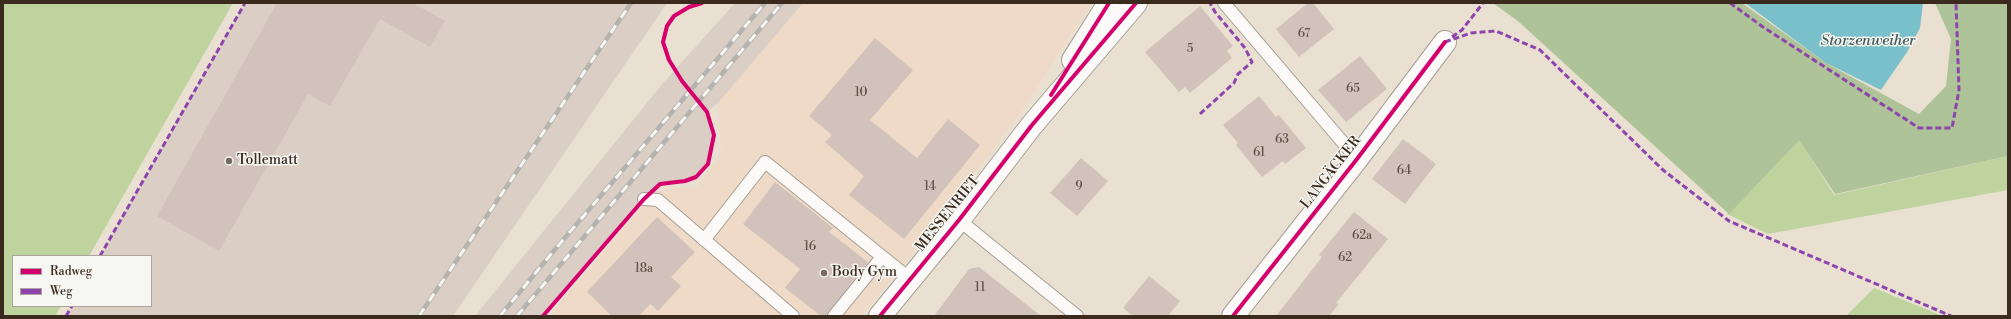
<!DOCTYPE html>
<meta charset="utf-8">
<style>
body{margin:0}
#map{position:relative;width:2011px;height:319px;overflow:hidden;background:#e9e0d2;font-family:"Libre Bodoni",serif}
canvas{display:block}
.frame{position:absolute;inset:0;border:4px solid #3b2a1e;pointer-events:none}
.legend{position:absolute;left:12px;top:255px;width:140px;height:52px;box-sizing:border-box;background:#f6f6f2;border:1px solid #aba49d;margin:0;padding:5px 7px;list-style:none;font-size:12px;color:#3b2a1e}
.legend li{display:flex;align-items:center;gap:8px;height:20px}
.legend b{width:20px;border:1px solid #aba49d}
</style>
<div id="map">
<canvas width="2011" height="319"></canvas>
<div class="frame"></div>
<ul class="legend">
<li><b style="height:5px;background:#d6006c"></b>Radweg</li>
<li><b style="height:5px;background:#8e44ad"></b>Weg</li>
</ul>
</div>
<script>
const context = document.querySelector('canvas').getContext('2d');
context.lineJoin = 'round';
function fill(path, color) { context.fillStyle = color; context.fill(path, 'evenodd'); }
const poly = rows => new Path2D(rows.map(r => 'M' + r).join(''));
function stroke(path, color, width, dash) { context.strokeStyle = color; context.lineWidth = width; context.lineCap = dash ? 'butt' : 'round'; context.setLineDash(dash || []); context.stroke(path); }
function label(font, color, halo, rows, align = 'center') {
  context.font = font + ' "Libre Bodoni",serif'; context.lineWidth = 3; context.setLineDash([]); context.textBaseline = 'middle'; context.strokeStyle = halo; context.fillStyle = color; for (const [text, x, y, turn = 0] of rows) {
    context.save(); context.translate(x, y); context.rotate((+turn || 0) * Math.PI / 180); context.textAlign = isNaN(turn) ? turn : align; if (halo) context.strokeText(text, 0, 0); context.fillText(text, 0, 0); context.restore();
  }
}
fill(poly([
 [803,3,1091,3,1024,108,941,219,861,316,549,316,654,193,677,187,696,188,721,155,718,103]
]), '#eedac6');
fill(poly([
 [245,3,667,3,453,316,66,316,72,306,151,306,151,256,100,256],
 [735,3,803,3,718,103,707,112,714,135,708,164,696,177,685,181,660,184,644,199,543,316,475,316,663,83]
]), '#dbcfc5');
fill(poly([
 [3,3,233,3,89,256,13,256,13,306,61,306,55,316,3,316],
 [1799,139,1834,195,2008,156,2008,190,1768,234,1727,214],
 [1874,288,1943,316,1846,316]
]), '#bfd39f');
fill(poly([
 [1493,3,1742,3,1826,63,1919,114,1946,86,1951,39,1935,3,2008,3,2008,156,1835,194,1799,140,1729,214,1519,22]
]), '#aec397');
fill(poly([
 [1745,3,1923,3,1920,28,1907,52,1881,90,1826,63]
]), '#7ac0cb');
fill(poly([
 [277,3,413,3,445,21,430,47,380,19,330,106,308,94,219,251,157,216],
 [1308,3,1313,3,1334,29,1299,57,1276,29],
 [1200,6,1233,46,1227,51,1232,58,1190,93,1185,87,1179,92,1145,52],
 [875,38,913,70,870,120,917,158,948,119,980,145,904,239,849,195,864,176,825,142,832,135,809,116],
 [1360,56,1387,89,1346,122,1318,90],
 [1259,96,1276,117,1279,115,1306,148,1285,164,1283,161,1262,177,1236,145,1238,143,1223,125],
 [1403,139,1436,164,1405,204,1372,179],
 [1081,158,1108,181,1077,216,1050,193],
 [775,182,833,228,829,232,868,262,826,316,821,316,785,288,800,269,743,224],
 [1354,212,1388,239,1336,303,1339,304,1329,316,1276,316,1322,257,1319,255],
 [657,217,695,252,671,277,681,286,658,311,650,304,639,316,612,316,587,292],
 [979,267,1041,316,934,316,969,269],
 [1149,276,1180,301,1168,316,1133,316,1123,308]
]), '#d1c3bb');
const service = poly([
 [1224,3,1357,159],
 [644,199,658,200,793,316],
 [959,220,1077,316],
 [704,240,765,162,910,279],
 [834,316,882,257]
]);
const minor = poly([
 [1233,316,1357,159,1445,42]
]);
const primary = poly([
 [1073,60,1109,3],
 [880,316,959,220,1032,125,1136,3]
]);
stroke(service, '#a69f96', 14);
stroke(minor, '#a69f96', 24);
stroke(primary, '#a69f96', 24);
stroke(service, '#fcfaf8', 12);
stroke(minor, '#fcfaf8', 22);
stroke(primary, '#fcfaf8', 22);
const rail = poly([
 [419,316,631,3],
 [500,316,552,253,765,3],
 [517,316,782,3]
]);
stroke(rail, '#b6b3af', 4.5);
stroke(rail, '#f6f6f2', 3, [9]);
stroke(poly([
 [1730,3,1763,27,1919,128,1952,128,1959,90,1956,3],
 [1452,37,1462,30,1483,3],
 [1445,42,1471,33,1496,31,1540,50,1663,170,1729,221,1951,316],
 [1200,114,1234,83,1238,74,1252,62,1245,48,1215,12,1210,3],
 [100,256,245,3],
 [66,316,72,306]
]), '#8e44ad', 3, [6, 3]);
stroke(poly([
 [1051,95,1109,3],
 [543,316,644,199,660,184,685,181,696,177,708,164,714,135,707,112,682,81,669,60,663,42,667,26,674,16,689,7,702,3],
 [880,316,959,220,1032,125,1136,3],
 [1233,316,1357,159,1445,42]
]), '#d6006c', 4);
for (const [x, y, r, color] of [
 [229,161,4,"#786a5d"],
 [824,273,4,"#786a5d"]
]) { const dot = new Path2D(); dot.arc(x, y, r, 0, 2 * Math.PI); context.fillStyle = color; context.fill(dot); stroke(dot, '#f6f6f2', 1.5); }
label('12px', '#605045', null, [
 ["67",1304,34],
 ["5",1190,49],
 ["65",1353,89],
 ["10",861,93],
 ["63",1282,140],
 ["61",1259,153],
 ["64",1404,171],
 ["14",930,187],
 ["9",1079,187],
 ["62a",1362,236],
 ["16",810,247],
 ["62",1345,258],
 ["18a",644,269],
 ["11",980,288]
]);
label('14px', '#3b2a1e', '#f6f6f2', [
 ["Tollematt",237,161],
 ["Body Gym",832,273]
], 'left');
label('14px', '#3b2a1e', '#f6f6f2', [
 ["LANGÄCKER",1331,173,-52],
 ["MESSENRIET",948,214,-51]
]);
label('italic 15px', '#405a5a', '#f6f6f2', [
 ["Storzenweiher",1868,41]
]);
</script>
